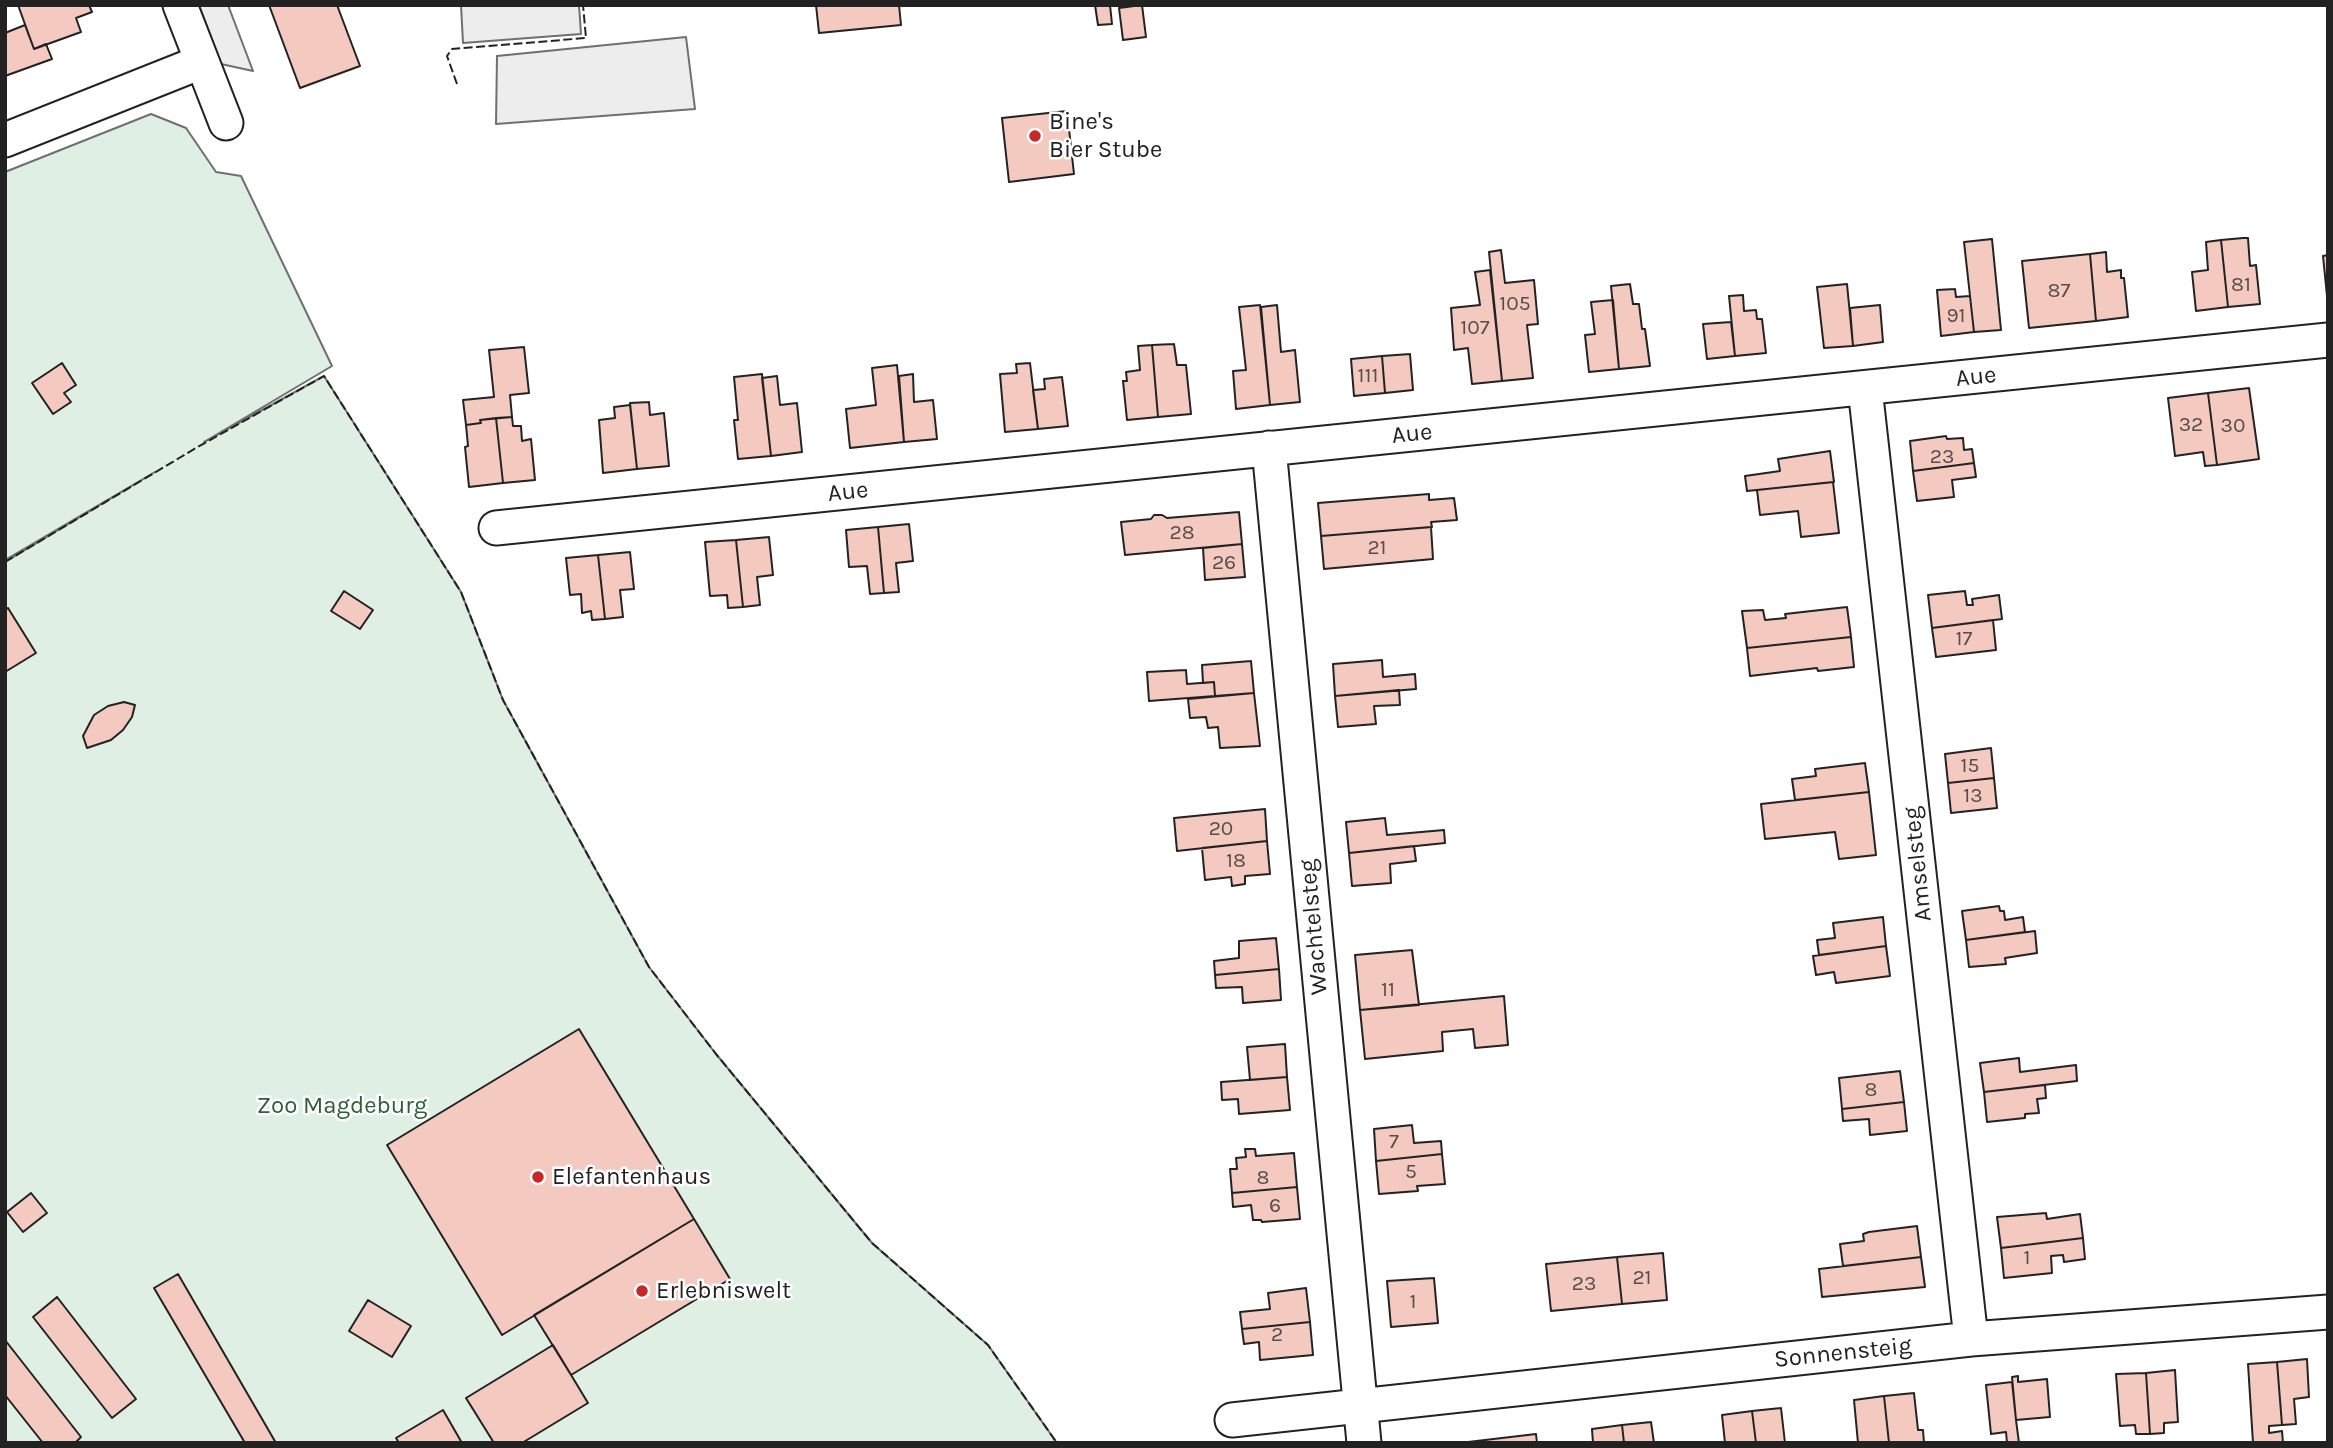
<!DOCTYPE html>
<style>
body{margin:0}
#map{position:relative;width:2333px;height:1448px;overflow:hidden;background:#fff;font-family:Karla,sans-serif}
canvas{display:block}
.frame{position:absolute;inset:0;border:7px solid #222;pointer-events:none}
</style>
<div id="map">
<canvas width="2333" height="1448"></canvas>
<div class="frame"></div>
</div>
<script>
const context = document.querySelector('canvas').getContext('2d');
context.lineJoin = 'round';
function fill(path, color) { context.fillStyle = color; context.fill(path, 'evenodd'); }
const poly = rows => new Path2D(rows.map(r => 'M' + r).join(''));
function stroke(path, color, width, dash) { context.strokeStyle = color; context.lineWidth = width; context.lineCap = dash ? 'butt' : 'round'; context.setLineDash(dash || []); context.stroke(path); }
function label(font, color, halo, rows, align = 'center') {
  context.font = font + ' Karla,sans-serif'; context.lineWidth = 5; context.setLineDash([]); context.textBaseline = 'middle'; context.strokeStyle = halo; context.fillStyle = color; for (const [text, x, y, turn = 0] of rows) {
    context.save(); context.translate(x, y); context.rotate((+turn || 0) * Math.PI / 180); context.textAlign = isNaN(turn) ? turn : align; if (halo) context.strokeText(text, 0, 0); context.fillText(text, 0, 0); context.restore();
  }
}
const green = poly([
 [151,114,186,128,216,172,241,176,332,366,204,442,324,376,461,592,503,700,649,967,716,1054,872,1243,988,1345,1057,1443,5,1443,5,562,155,472,5,560,5,172,151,114]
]);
fill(green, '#e0efe3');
stroke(green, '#6f6f6f', 2);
const parking = poly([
 [199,5,228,5,253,71,221,64,199,5],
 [461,5,579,5,581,34,463,43,461,5],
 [686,37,695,109,496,124,497,56,686,37]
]);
fill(parking, '#ededed');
stroke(parking, '#6f6f6f', 2);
const building = poly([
 [18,5,89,5,92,12,76,18,81,32,34,49,18,5],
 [269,5,337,5,360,66,300,88,269,5],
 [816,5,899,5,901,25,819,33,816,5],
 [1095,5,1110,5,1112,24,1098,25,1095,5],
 [1142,5,1146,37,1123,40,1119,8,1142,5],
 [25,25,34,49,46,44,52,59,5,76,5,33,25,25],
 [1067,111,1074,174,1009,182,1002,118,1067,111],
 [2243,238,2248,238,2250,266,2256,265,2260,304,2228,307,2221,240,2243,238],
 [1992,239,2001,330,1974,332,1964,242,1992,239],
 [2221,240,2228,307,2196,311,2192,272,2208,270,2206,242,2221,240],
 [1501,250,1505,283,1534,280,1538,324,1527,325,1533,378,1502,381,1489,252,1501,250],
 [2106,252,2107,272,2121,270,2121,278,2124,278,2128,317,2096,321,2090,254,2106,252],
 [2090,254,2096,321,2029,328,2022,261,2090,254],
 [2328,255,2328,296,2327,296,2323,256,2328,255],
 [1490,270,1502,381,1472,384,1468,348,1454,350,1451,308,1480,305,1475,272,1490,270],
 [1630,284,1633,304,1639,304,1642,329,1645,329,1650,366,1619,369,1611,286,1630,284],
 [1847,284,1853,346,1824,348,1817,287,1847,284],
 [1955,289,1956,297,1970,296,1974,332,1941,336,1937,290,1955,289],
 [1743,295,1744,311,1756,310,1757,319,1762,319,1766,353,1735,356,1729,296,1743,295],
 [1613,300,1619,369,1589,372,1585,335,1595,334,1591,302,1613,300],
 [1260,305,1270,405,1236,409,1233,371,1246,370,1239,307,1260,305],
 [1277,305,1281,352,1295,350,1300,402,1270,405,1261,307,1277,305],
 [1880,305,1883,342,1853,346,1850,308,1880,305],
 [1731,322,1735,356,1707,359,1703,324,1731,322],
 [1174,344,1177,365,1186,365,1191,414,1158,417,1152,345,1174,344],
 [1152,345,1158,417,1127,420,1123,381,1127,381,1126,372,1140,370,1138,346,1152,345],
 [524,347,529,393,510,395,512,417,480,420,481,423,466,425,463,400,494,397,489,350,524,347],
 [1410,354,1413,390,1385,393,1382,356,1410,354],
 [1382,356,1385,393,1354,396,1351,359,1382,356],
 [62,363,76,385,64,393,71,402,53,414,32,383,62,363],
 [1030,363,1038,429,1005,432,1000,374,1017,373,1016,364,1030,363],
 [897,365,904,442,850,448,846,409,876,405,872,368,897,365],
 [762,374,771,456,738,459,734,420,738,420,734,377,762,374],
 [913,374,914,402,933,400,937,439,904,442,899,376,913,374],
 [777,376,780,405,797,403,802,452,771,456,762,378,777,376],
 [1062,377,1068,426,1038,429,1033,390,1045,389,1044,379,1062,377],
 [2249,388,2259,459,2217,465,2208,393,2249,388],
 [2208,393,2217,465,2205,466,2203,452,2175,456,2168,398,2208,393],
 [649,402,650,415,664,413,669,466,637,469,630,403,649,402],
 [630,405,637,469,603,473,599,420,615,418,614,407,630,405],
 [512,417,513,426,521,426,522,441,531,439,535,480,503,483,496,418,512,417],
 [496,418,503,483,469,487,465,447,468,446,466,425,481,423,480,420,496,418],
 [1946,436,1947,439,1963,438,1964,450,1972,449,1974,463,1913,471,1910,441,1946,436],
 [1830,451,1834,482,1747,491,1745,476,1780,471,1778,459,1830,451],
 [1974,463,1976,477,1952,480,1954,497,1917,501,1913,471,1974,463],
 [1833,482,1839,533,1801,537,1798,511,1760,515,1757,490,1833,482],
 [1429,494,1429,500,1454,498,1457,520,1431,522,1432,527,1321,536,1318,503,1429,494],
 [1239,512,1242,544,1125,555,1121,522,1151,519,1154,515,1162,515,1167,518,1239,512],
 [909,524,913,561,896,563,899,592,884,593,878,527,909,524],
 [878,527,884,593,870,594,867,566,849,567,846,530,878,527],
 [1431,527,1433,559,1324,569,1321,536,1431,527],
 [769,537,773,575,757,577,760,605,743,607,736,540,769,537],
 [736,540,743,607,728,608,727,595,710,596,705,542,736,540],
 [1242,544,1245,577,1205,580,1203,548,1242,544],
 [630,552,634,589,620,590,623,617,605,619,598,555,630,552],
 [598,555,605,619,592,620,591,611,582,613,581,594,570,595,566,558,598,555],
 [344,591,373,610,360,629,331,611,344,591],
 [1965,591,1967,605,1973,605,1972,599,1999,595,2002,619,1932,628,1928,595,1965,591],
 [1847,607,1851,637,1747,648,1742,611,1763,610,1765,620,1786,618,1785,614,1847,607],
 [8,608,36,653,5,672,5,610,8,608],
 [1993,620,1996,650,1936,657,1932,628,1993,620],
 [1851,637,1854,667,1818,671,1817,668,1750,676,1747,648,1851,637],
 [1382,660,1383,677,1415,674,1416,689,1335,696,1333,664,1382,660],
 [1251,661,1254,693,1215,696,1214,682,1203,683,1202,665,1251,661],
 [1186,670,1187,684,1214,682,1215,696,1149,701,1147,672,1186,670],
 [1399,690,1400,705,1374,706,1376,724,1338,727,1335,696,1399,690],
 [1254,693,1260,746,1220,748,1218,727,1208,728,1206,717,1190,718,1188,699,1254,693],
 [124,702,135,705,132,717,123,730,111,740,87,748,83,736,94,715,108,706,124,702],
 [1991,748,1994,778,1948,783,1945,754,1991,748],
 [1865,763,1869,792,1795,800,1792,779,1816,776,1815,769,1865,763],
 [1994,778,1997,808,1951,813,1948,783,1994,778],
 [1869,792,1876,855,1839,859,1835,832,1765,839,1761,804,1869,792],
 [1265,809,1267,841,1177,851,1174,818,1265,809],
 [1385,818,1387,835,1444,830,1445,843,1349,853,1346,822,1385,818],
 [1267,841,1270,874,1245,876,1245,884,1232,886,1231,877,1205,880,1202,848,1267,841],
 [1414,846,1416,861,1390,864,1391,883,1352,886,1349,853,1414,846],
 [1999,906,2000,911,2004,911,2005,920,2023,917,2025,932,1966,940,1962,911,1999,906],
 [1883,917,1886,946,1819,955,1817,940,1835,938,1833,923,1883,917],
 [2035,931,2037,953,2005,958,2006,964,1969,967,1966,940,2035,931],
 [1276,938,1279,969,1215,975,1214,961,1239,958,1239,941,1276,938],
 [1886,946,1890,976,1836,983,1834,972,1816,975,1813,956,1886,946],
 [1412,950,1419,1005,1360,1010,1355,955,1412,950],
 [1279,969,1281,1000,1243,1003,1242,987,1216,988,1215,975,1279,969],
 [1504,996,1508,1045,1475,1048,1473,1029,1442,1032,1443,1051,1365,1059,1360,1010,1504,996],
 [579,1029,694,1219,502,1335,387,1145,579,1029],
 [1285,1044,1287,1077,1250,1080,1247,1047,1285,1044],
 [2019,1058,2020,1072,2076,1065,2077,1081,1984,1092,1980,1063,2019,1058],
 [1900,1071,1904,1102,1842,1109,1839,1078,1900,1071],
 [1287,1077,1290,1110,1239,1114,1238,1099,1222,1100,1221,1082,1287,1077],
 [2045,1085,2046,1098,2037,1099,2039,1113,2025,1114,2025,1118,1987,1122,1984,1092,2045,1085],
 [1904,1102,1907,1131,1870,1135,1869,1119,1843,1121,1842,1109,1904,1102],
 [1412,1125,1414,1143,1441,1141,1442,1154,1376,1161,1374,1129,1412,1125],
 [1245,1149,1255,1149,1256,1156,1294,1153,1297,1187,1232,1193,1230,1169,1237,1169,1236,1158,1246,1157,1245,1149],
 [1442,1154,1445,1184,1417,1186,1418,1191,1379,1194,1376,1161,1442,1154],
 [1297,1187,1300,1219,1262,1222,1261,1220,1253,1220,1251,1205,1233,1207,1232,1193,1297,1187],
 [31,1193,47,1213,23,1232,7,1212,31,1193],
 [2046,1213,2047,1219,2080,1214,2083,1238,2001,1248,1997,1217,2046,1213],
 [694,1219,730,1279,571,1375,534,1315,694,1219],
 [1917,1226,1921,1257,1843,1266,1840,1244,1864,1241,1863,1234,1869,1232,1917,1226],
 [2083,1238,2085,1259,2064,1262,2063,1255,2051,1256,2052,1273,2004,1278,2001,1248,2083,1238],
 [1663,1253,1667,1300,1622,1304,1617,1257,1663,1253],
 [1617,1257,1622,1304,1551,1311,1546,1264,1617,1257],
 [1921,1257,1925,1287,1822,1297,1819,1269,1921,1257],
 [178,1274,276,1443,245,1443,154,1288,178,1274],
 [1434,1278,1438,1323,1391,1327,1387,1281,1434,1278],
 [1306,1288,1310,1322,1242,1329,1240,1312,1270,1309,1268,1293,1306,1288],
 [57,1297,136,1399,112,1418,33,1317,57,1297],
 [368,1300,411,1326,392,1357,349,1331,368,1300],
 [1310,1322,1313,1355,1260,1360,1259,1342,1244,1344,1242,1329,1310,1322],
 [5,1340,81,1437,75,1443,43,1443,5,1395,5,1340],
 [553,1345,588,1403,522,1443,494,1443,466,1398,553,1345],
 [2307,1359,2309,1397,2294,1399,2296,1424,2282,1425,2277,1362,2307,1359],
 [2277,1362,2282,1425,2269,1426,2269,1433,2282,1431,2283,1443,2253,1443,2248,1364,2277,1362],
 [2175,1370,2178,1422,2164,1423,2164,1433,2150,1434,2146,1373,2175,1370],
 [2146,1373,2150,1434,2136,1434,2135,1425,2120,1426,2116,1374,2146,1373],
 [2018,1376,2018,1382,2047,1379,2050,1417,2016,1420,2012,1377,2018,1376],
 [2012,1382,2016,1420,2019,1443,2007,1443,2006,1432,1991,1434,1986,1385,2012,1382],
 [1914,1393,1918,1430,1923,1430,1924,1443,1889,1443,1884,1396,1914,1393],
 [1884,1396,1889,1443,1858,1443,1854,1400,1884,1396],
 [1781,1408,1785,1443,1756,1443,1752,1411,1781,1408],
 [443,1410,462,1443,399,1443,396,1438,443,1410],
 [1752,1411,1756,1443,1725,1443,1722,1415,1752,1411],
 [1651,1422,1654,1443,1624,1443,1622,1425,1651,1422],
 [1622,1425,1624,1443,1593,1443,1592,1429,1622,1425],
 [1536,1434,1537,1443,1468,1443,1468,1442,1536,1434]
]);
fill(building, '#f3c9c0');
stroke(building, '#222', 2);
const minor = poly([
 [180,5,226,123],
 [5,140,201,62],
 [1865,388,1971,1339],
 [1269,448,1364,1443],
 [496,528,2328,340],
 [1232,1420,1971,1339,2328,1312]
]);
stroke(minor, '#222', 37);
stroke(minor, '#fff', 33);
stroke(poly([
 [457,84,447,56,452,49,586,38,583,5],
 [5,562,196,448,324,376,461,592,503,700,649,967,716,1054,872,1243,988,1345,1057,1443]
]), '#222', 2, [9, 3.5]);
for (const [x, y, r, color] of [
 [1035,136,7,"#c62828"],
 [538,1177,7,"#c62828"],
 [642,1291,7,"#c62828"]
]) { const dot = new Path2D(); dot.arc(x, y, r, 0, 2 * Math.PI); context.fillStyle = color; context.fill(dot); stroke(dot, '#fff', 2.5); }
label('21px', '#564c4a', null, [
 ["81",2241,285],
 ["87",2059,291],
 ["105",1515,304],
 ["91",1956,316],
 ["107",1475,328],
 ["111",1368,376],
 ["32",2191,425],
 ["30",2233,426],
 ["23",1942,457],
 ["28",1182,533],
 ["21",1377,548],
 ["26",1224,563],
 ["17",1964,639],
 ["15",1970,766],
 ["13",1973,796],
 ["20",1221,829],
 ["18",1236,861],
 ["11",1388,990],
 ["8",1871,1090],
 ["7",1394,1142],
 ["5",1411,1172],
 ["8",1263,1178],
 ["6",1275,1206],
 ["1",2027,1258],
 ["21",1642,1278],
 ["23",1584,1284],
 ["1",1413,1302],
 ["2",1277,1335]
]);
label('24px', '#222', '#fff', [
 ["Bine's",1049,122],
 ["Bier Stube",1049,150],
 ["Elefantenhaus",552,1177],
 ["Erlebniswelt",656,1291]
], 'left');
label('24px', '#222', '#fff', [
 ["Aue",1976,377,-6],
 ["Aue",1412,434,-6],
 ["Aue",848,492,-6],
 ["Amselsteg",1918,864,-96],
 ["Wachtelsteg",1314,927,-95],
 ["Sonnensteig",1843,1353,-6]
]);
label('24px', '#2f5e38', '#fff', [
 ["Zoo Magdeburg",342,1106]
]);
</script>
